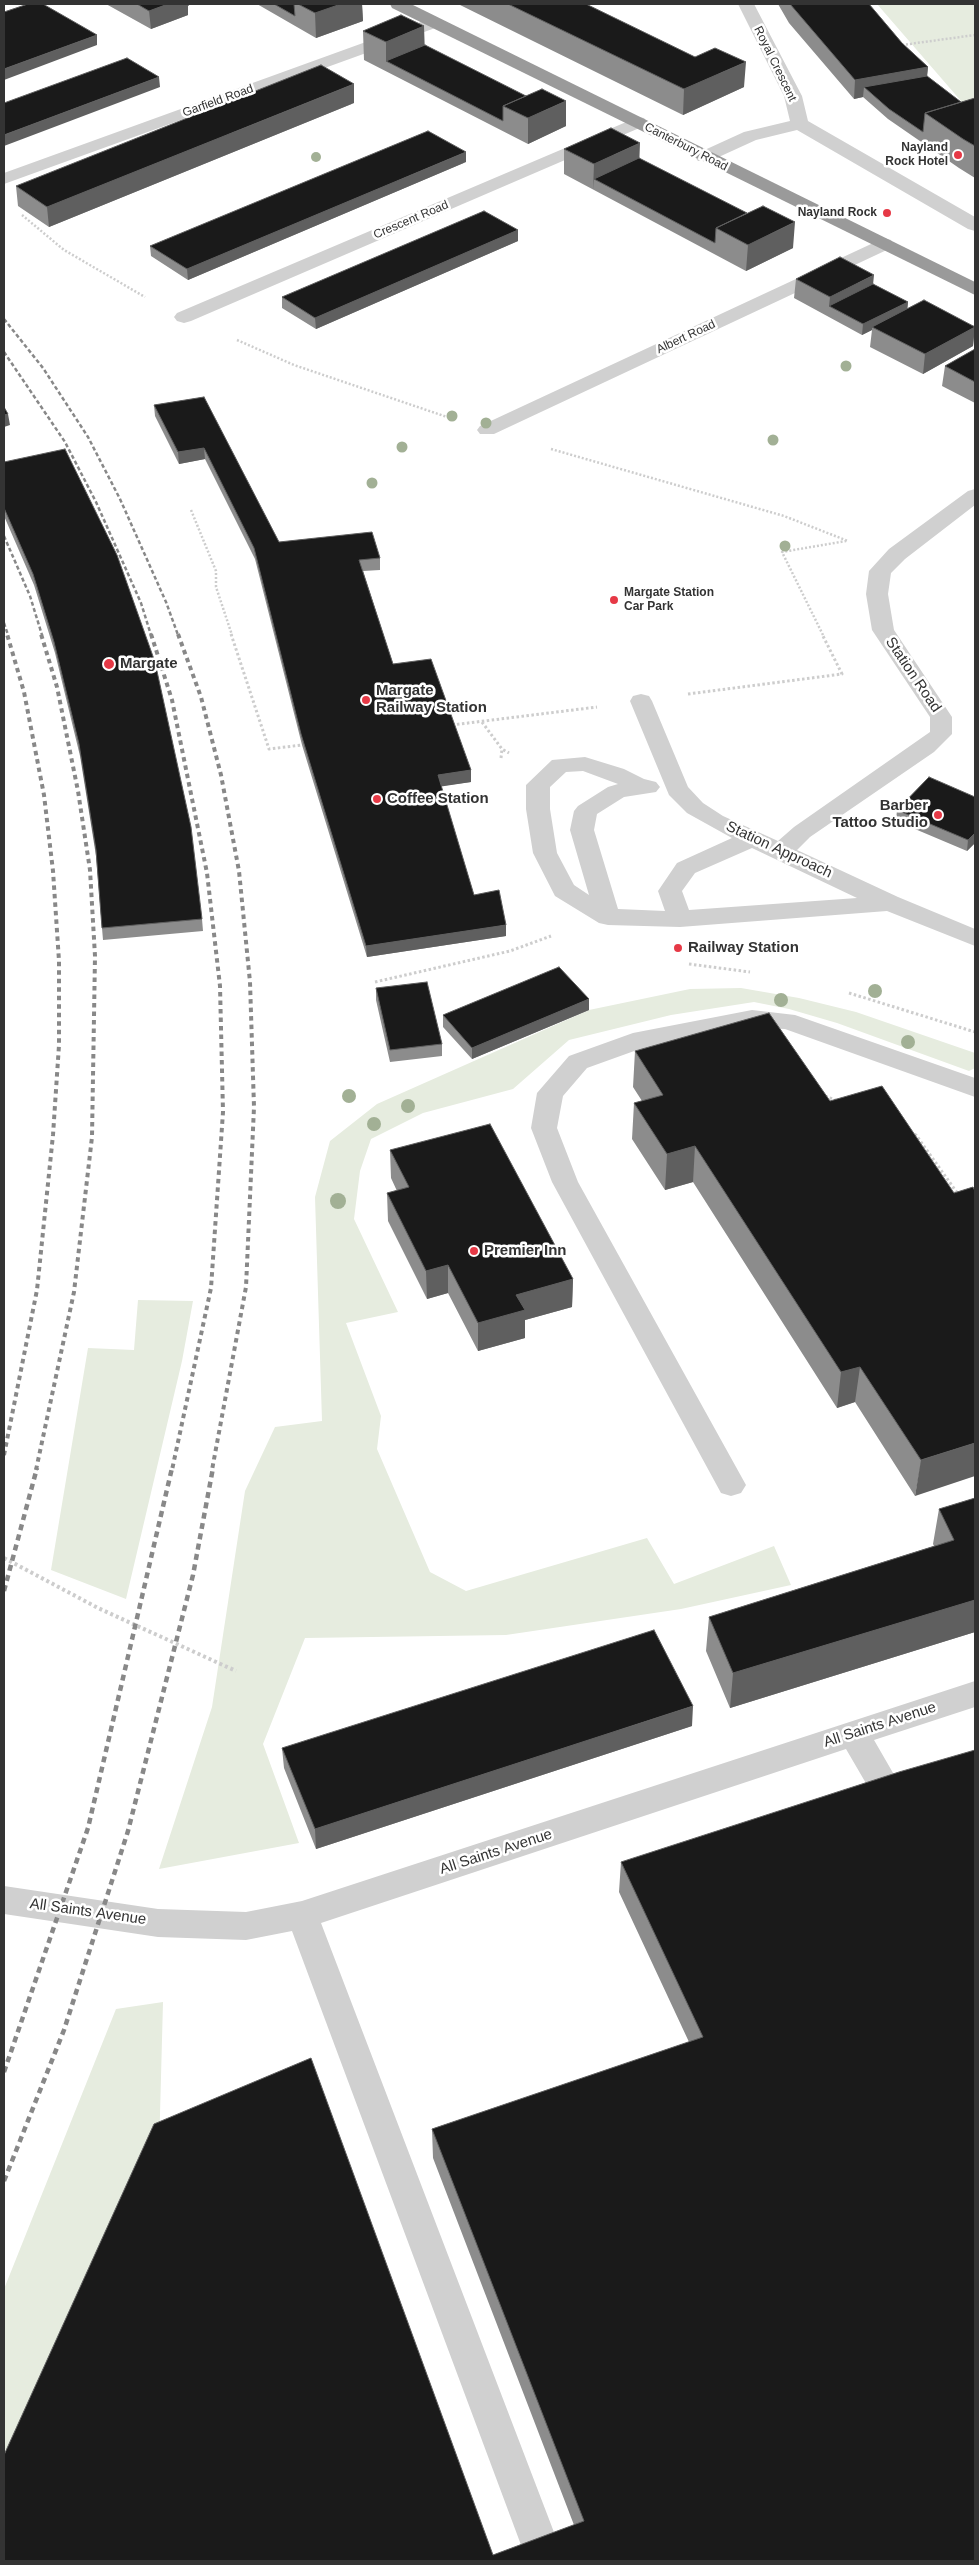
<!DOCTYPE html>
<style>
body{margin:0}
#map{position:relative;width:979px;height:2565px;overflow:hidden;background:#fff;font-family:Arial,sans-serif}
canvas{display:block}
.frame{position:absolute;inset:0;border:5px solid #333;pointer-events:none}
</style>
<div id="map">
<canvas width="979" height="2565"></canvas>
<div class="frame"></div>
</div>
<script>
const context = document.querySelector('canvas').getContext('2d');
context.lineJoin = 'round';
function fill(path, color) { context.fillStyle = color; context.fill(path, 'evenodd'); }
const poly = rows => new Path2D(rows.map(r => 'M' + r).join(''));
function stroke(path, color, width, dash) { context.strokeStyle = color; context.lineWidth = width; context.lineCap = dash ? 'butt' : 'round'; context.setLineDash(dash || []); context.stroke(path); }
function label(font, color, halo, rows, align = 'center') {
  context.font = font + ' Arial,sans-serif'; context.lineWidth = 5; context.setLineDash([]); context.textBaseline = 'middle'; context.strokeStyle = halo; context.fillStyle = color; for (const [text, x, y, turn = 0] of rows) {
    context.save(); context.translate(x, y); context.rotate((+turn || 0) * Math.PI / 180); context.textAlign = isNaN(turn) ? turn : align; if (halo) context.strokeText(text, 0, 0); context.fillText(text, 0, 0); context.restore();
  }
}
fill(poly([
 [877,4,975,4,975,117,974,116],
 [741,988,799,998,856,1012,975,1053,975,1068,969,1071,837,1023,789,1009,754,1002,671,1015,569,1040,513,1089,423,1113,371,1139,360,1171,354,1219,398,1312,346,1323,381,1416,377,1449,430,1572,466,1591,647,1538,674,1584,774,1546,791,1585,681,1609,506,1635,305,1638,263,1744,299,1843,159,1869,212,1707,245,1491,275,1427,322,1421,315,1197,330,1141,377,1104,589,1010,690,989],
 [138,1300,193,1301,182,1361,126,1599,51,1570,88,1348,134,1350],
 [163,2002,159,2152,4,2497,4,2289,116,2009]
]), '#e6ecdf');
stroke(poly([
 [902,45,975,35],
 [22,215,64,250,145,297],
 [237,340,294,365,447,417],
 [551,449,784,516,848,541],
 [191,510,216,571,216,587,232,635],
 [823,635,782,552,846,541]
]), '#cdcdcd', 2.5, [2, 2]);
stroke(poly([
 [231,634,269,749,302,745],
 [688,694,842,674,822,634],
 [482,722,502,749,509,753],
 [452,725,597,707],
 [501,758,502,749],
 [689,964,750,972],
 [375,982,510,951,551,936],
 [849,993,975,1032],
 [825,1096,838,1101],
 [910,1132,916,1135,958,1194]
]), '#cdcdcd', 3, [2.5, 2.5]);
stroke(poly([
 [4,1558,98,1608,236,1671]
]), '#cdcdcd', 4, [3, 3]);
fill(poly([
 [738,4,754,4,802,96,808,121,975,217,975,231,968,229,797,130,756,140,710,161,698,161,695,157,698,153,744,132,790,121,784,96,738,4],
 [432,18,438,19,441,23,438,27,4,184,4,173,432,18],
 [638,117,644,118,647,122,644,126,191,321,184,323,177,321,174,317,177,313,638,117],
 [884,238,891,240,893,244,891,248,494,434,480,434,477,430,480,426,884,238],
 [975,489,975,505,905,559,891,573,888,594,894,630,952,717,952,734,934,752,810,837,797,850,898,897,975,929,975,946,887,911,680,927,608,925,599,923,555,896,533,853,526,809,526,785,552,760,585,757,624,769,644,779,656,782,660,787,656,792,624,797,597,814,594,830,618,909,665,911,658,891,677,863,732,838,687,813,669,795,630,701,633,696,641,694,649,696,652,701,688,787,703,803,723,816,778,841,794,827,930,732,930,717,872,630,866,594,869,571,889,549,968,491,975,489],
 [583,771,618,784,608,787,578,806,574,811,570,830,589,895,574,885,557,853,550,809,550,787,566,772,583,771],
 [752,848,857,898,689,910,682,891,695,873,752,848],
 [752,1010,795,1015,975,1078,975,1097,785,1029,752,1028,637,1050,587,1068,563,1096,557,1128,578,1182,746,1485,741,1493,731,1496,721,1493,552,1182,531,1128,537,1093,569,1056,633,1033,752,1010],
 [975,1681,975,1707,874,1740,915,1811,910,1821,899,1825,888,1821,846,1749,321,1923,565,2561,527,2561,292,1931,246,1940,158,1937,4,1914,4,1886,158,1909,246,1912,302,1901,975,1681]
]), '#d0d0d0');
fill(poly([
 [390,4,411,4,975,282,975,295,392,8,390,4]
]), '#9a9a9a');
stroke(poly([
 [4,319,43,368,88,437,120,499,166,602,178,635],
 [4,352,65,442,96,502,141,603,151,635],
 [4,536,30,596,42,635],
 [4,623,8,635]
]), '#888', 2.5, [4, 2.5]);
stroke(poly([
 [151,634,172,700,207,873,220,986,223,1112,211,1288,172,1470],
 [178,634,201,697,221,775,239,871,250,982,254,1107,246,1287,212,1470],
 [4,1455,37,1290,53,1135,59,1045,59,961,53,871,44,795,24,692,7,634],
 [36,1470,74,1292,92,1137,95,956,90,870,78,791,57,687,41,634]
]), '#888', 4, [4.5, 4]);
stroke(poly([
 [4,1591,37,1468],
 [4,2072,88,1828,172,1468],
 [4,2181,64,2030,128,1831,193,1575,213,1468]
]), '#888', 4.5, [6, 4.5]);
context.fillStyle = '#a2b095';
for (const [x, y, r] of [
 [316,157,5],
 [846,366,5.5],
 [452,416,5.5],
 [486,423,5.5],
 [773,440,5.5],
 [402,447,5.5],
 [372,483,5.5],
 [785,546,5.5],
 [875,991,7],
 [781,1000,7],
 [908,1042,7],
 [349,1096,7],
 [408,1106,7],
 [374,1124,7],
 [338,1201,8]
]) { context.beginPath(); context.arc(x, y, r, 0, 2 * Math.PI); context.fill(); }
fill(poly([
 [106,4,189,4,189,5,188,6,188,15,151,29],
 [257,4,362,4,363,21,316,38],
 [458,4,586,4,744,87,683,115],
 [778,4,869,4,902,43,928,67,927,76,961,102,975,98,975,178,959,168,888,119,863,97,854,99,789,23],
 [363,31,425,45,566,126,528,144,364,60],
 [354,103,49,227,18,206,16,186],
 [564,149,639,158,793,248,746,271,564,174],
 [466,162,188,280,151,256,150,246],
 [518,230,518,241,316,329,282,308,282,297],
 [796,279,873,284,908,302,907,309,975,326,973,346,923,374,870,347,872,330,862,335,794,298],
 [975,349,975,403,942,386,945,366],
 [204,397,279,542,380,558,380,570,363,571,393,664,471,770,471,782,441,786,474,895,506,936,367,957,302,745,255,559,205,459,179,464,155,416,154,405],
 [4,462,202,919,203,931,103,940,96,856,80,756,55,653,34,585,4,516],
 [975,797,975,843,967,851,896,821,897,810],
 [376,988,442,1044,442,1056,390,1062,376,1000],
 [589,999,589,1010,472,1059,443,1027,443,1015],
 [635,1051,830,1101,954,1193,973,1187,915,1496,855,1402,837,1408,693,1182,665,1190,632,1139,634,1103,642,1101,633,1087],
 [390,1150,573,1279,572,1307,525,1320,525,1338,478,1351,448,1293,427,1299,388,1221,387,1193,397,1191,391,1178],
 [975,1498,975,1632,730,1708,706,1651,709,1617,934,1546,933,1544,939,1509],
 [692,1726,316,1849,284,1768,282,1748],
 [621,1862,975,2561,493,2555,574,2525,433,2158,432,2129,689,2042,619,1892]
]), '#8c8c8c');
fill(poly([
 [168,4,189,4,189,5,188,6,188,15,151,29,149,11],
 [328,4,362,4,363,21,316,38,315,13],
 [424,26,425,55,386,61,386,71,386,42],
 [97,35,97,45,4,80,4,69],
 [746,62,744,87,683,115,684,89],
 [928,67,926,86,864,87,863,97,854,99,855,80],
 [159,77,160,87,4,146,4,135],
 [354,84,354,103,49,227,47,207],
 [566,101,566,126,528,144,528,118],
 [640,143,639,169,594,179,593,190,594,164],
 [466,152,466,162,188,280,187,269],
 [795,222,793,248,746,271,748,245],
 [518,230,518,241,316,329,315,318],
 [874,275,872,295,829,306,830,297],
 [908,302,907,313,872,327,872,330,862,335,863,324],
 [975,327,973,346,923,374,925,354],
 [8,414,10,425,4,427,4,415],
 [204,448,205,459,179,464,178,452],
 [471,770,471,782,438,787,438,775],
 [975,833,975,843,967,851,968,840],
 [506,925,506,936,367,957,366,946],
 [589,999,589,1010,472,1059,472,1048],
 [695,1146,693,1182,665,1190,667,1154],
 [448,1265,448,1293,427,1299,426,1271],
 [573,1279,572,1307,525,1320,525,1338,478,1351,478,1323,516,1295],
 [860,1367,855,1402,837,1408,841,1372],
 [975,1443,975,1476,915,1496,921,1460],
 [975,1600,975,1632,730,1708,733,1673],
 [693,1706,692,1726,316,1849,315,1829]
]), '#5f5f5f');
const building = poly([
 [28,4,43,4,97,35,4,69,4,12,28,4],
 [137,4,168,4,149,11,137,4],
 [274,4,294,4,295,16,274,4],
 [298,4,341,4,315,13,298,4],
 [508,4,586,4,695,57,715,48,746,62,684,89,508,4],
 [790,4,869,4,902,43,928,67,855,80,790,4],
 [401,15,424,26,386,42,363,31,401,15],
 [425,45,526,96,503,106,503,121,386,61,425,45],
 [127,58,159,77,4,135,4,103,127,58],
 [321,65,354,84,47,207,16,186,321,65],
 [927,76,961,102,925,113,923,132,889,109,864,87,927,76],
 [542,89,566,101,528,118,503,106,542,89],
 [975,98,975,146,963,139,925,113,975,98],
 [611,128,640,143,594,164,564,149,611,128],
 [428,131,466,152,187,269,150,246,428,131],
 [639,158,747,213,716,228,715,243,594,179,639,158],
 [763,206,795,222,748,245,716,228,763,206],
 [484,211,518,230,315,318,282,297,484,211],
 [840,257,874,275,830,297,796,279,840,257],
 [873,284,908,302,863,324,829,306,873,284],
 [924,300,975,327,925,354,872,327,924,300],
 [975,349,975,382,945,366,975,349],
 [204,397,279,542,372,532,380,558,359,560,393,664,431,659,471,770,438,775,474,895,499,890,506,925,366,946,301,734,254,548,204,448,178,452,154,405,204,397],
 [4,407,8,414,4,415,4,407],
 [65,449,117,555,155,662,191,827,202,919,102,928,96,850,79,744,54,642,33,574,4,508,4,462,65,449],
 [929,777,975,797,975,833,968,840,897,810,929,777],
 [559,967,589,999,472,1048,443,1015,559,967],
 [427,982,442,1044,390,1050,376,988,427,982],
 [769,1013,830,1101,882,1086,954,1193,973,1187,975,1191,975,1443,921,1460,860,1367,841,1372,695,1146,667,1154,634,1103,663,1095,635,1051,769,1013],
 [490,1124,573,1279,516,1295,525,1310,478,1323,448,1265,426,1271,387,1193,409,1187,390,1150,490,1124],
 [975,1498,975,1600,733,1673,709,1617,954,1540,939,1509,975,1498],
 [654,1630,693,1706,315,1829,282,1748,654,1630],
 [975,1750,975,2561,4,2561,4,2455,154,2124,311,2058,493,2555,584,2521,432,2129,703,2037,621,1862,899,1772,975,1750]
]);
fill(building, '#1a1a1a');
stroke(building, '#5f5f5f', 1);
for (const [x, y, r, color] of [
 [958,155,5,"#e63946"],
 [887,213,5,"#e63946"],
 [614,600,5,"#e63946"],
 [109,664,6,"#e63946"],
 [366,700,5,"#e63946"],
 [377,799,5,"#e63946"],
 [938,815,5,"#e63946"],
 [678,948,5,"#e63946"],
 [474,1251,5,"#e63946"]
]) { const dot = new Path2D(); dot.arc(x, y, r, 0, 2 * Math.PI); context.fillStyle = color; context.fill(dot); stroke(dot, '#fff', 2); }
label('12px', '#333', '#fff', [
 ["Royal Crescent",775,64,64],
 ["Garfield Road",218,101,-20],
 ["Canterbury Road",686,147,27],
 ["Crescent Road",411,220,-23],
 ["Albert Road",686,337,-25]
]);
label('bold 12px', '#333', '#fff', [
 ["Nayland",948,148],
 ["Rock Hotel",948,162],
 ["Nayland Rock",877,213],
 ["Margate Station",624,593,"left"],
 ["Car Park",624,607,"left"]
], 'right');
label('bold 15px', '#333', '#fff', [
 ["Margate",120,664],
 ["Margate",376,691],
 ["Railway Station",376,708],
 ["Coffee Station",387,799],
 ["Barber",928,806,"right"],
 ["Tattoo Studio",928,823,"right"],
 ["Railway Station",688,948],
 ["Premier Inn",484,1251]
], 'left');
label('15px', '#333', '#fff', [
 ["Station Road",913,675,56],
 ["Station Approach",779,850,25],
 ["All Saints Avenue",880,1725,-18],
 ["All Saints Avenue",496,1852,-18],
 ["All Saints Avenue",88,1912,8]
]);
</script>
